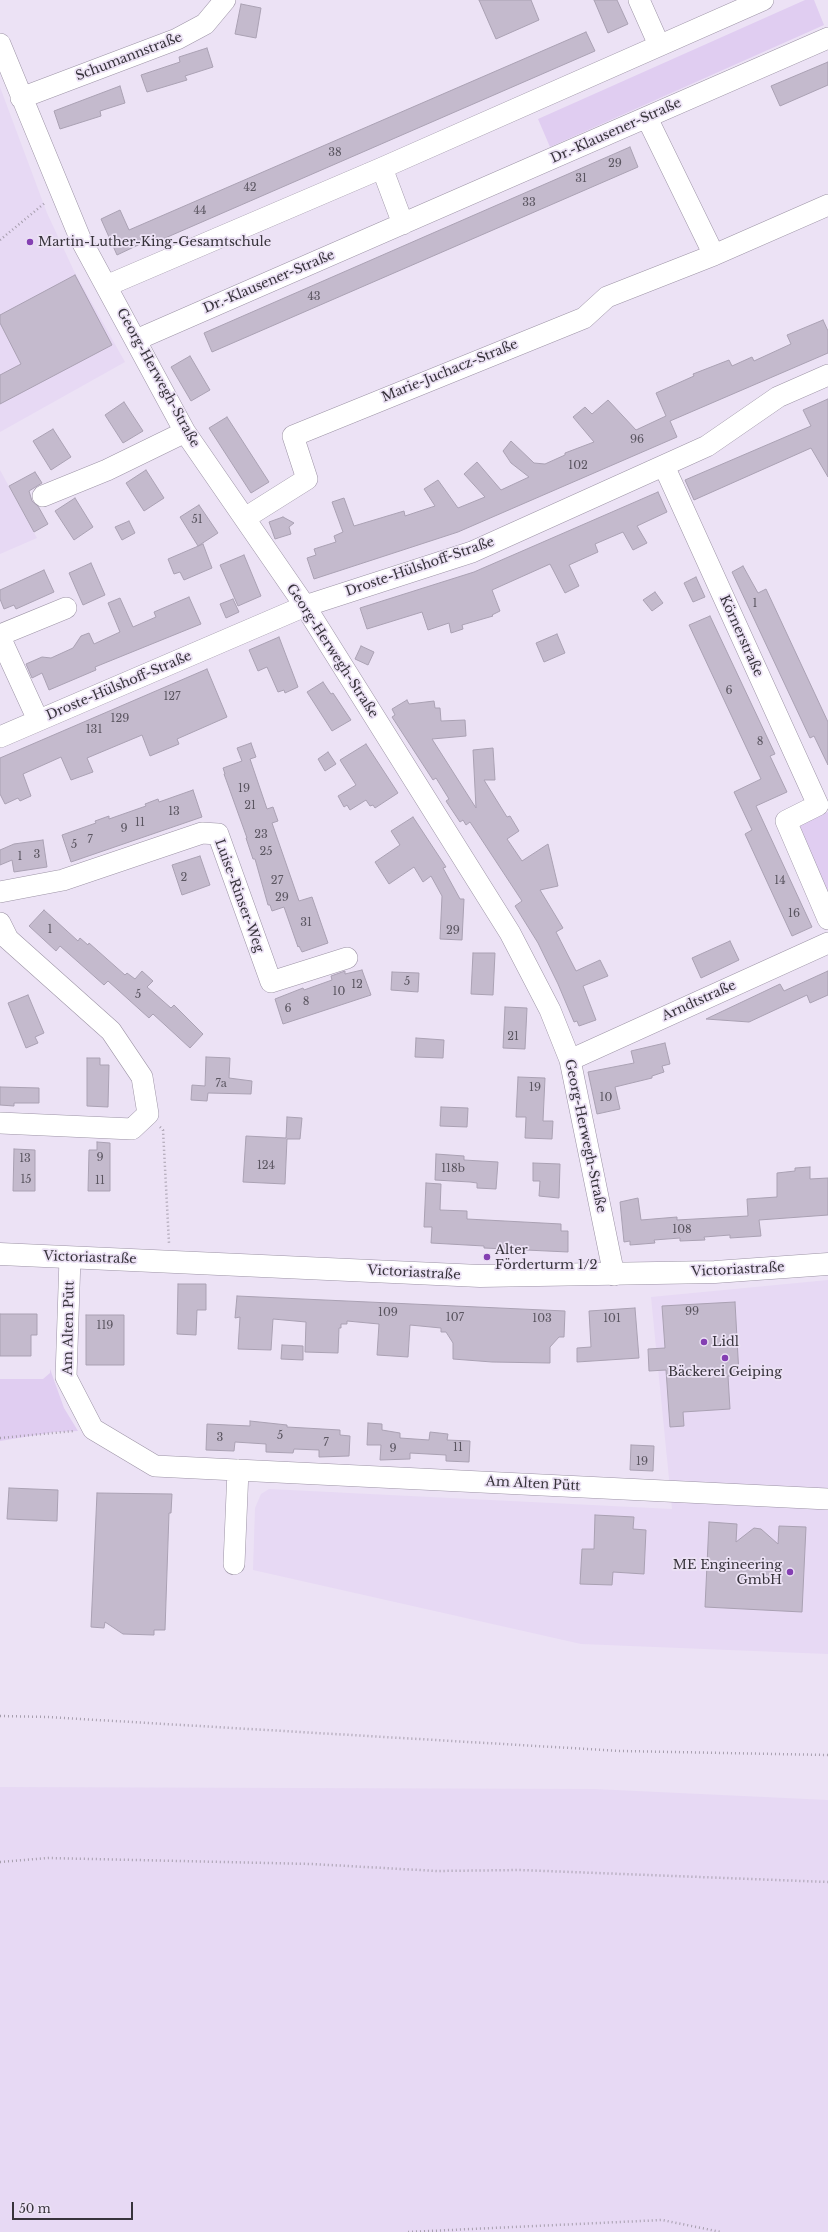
<!DOCTYPE html>
<meta charset="utf-8">
<style>
body{margin:0}
#map{position:relative;width:828px;height:2232px;overflow:hidden;background:#ece2f5;font-family:"Libre Baskerville",serif}
canvas{display:block}
.scale{position:absolute;left:12px;top:2202px;width:121px;height:18px;box-sizing:border-box;border:2px solid #37333b;border-top:0;padding-left:5px;font-size:12px;line-height:14px;white-space:nowrap;color:#37333b;-webkit-text-stroke:3px #ece2f5;paint-order:stroke}
</style>
<div id="map">
<canvas width="828" height="2232"></canvas>
<div class="scale">50 m</div>
</div>
<script>
const context = document.querySelector('canvas').getContext('2d');
context.lineJoin = 'round';
function fill(path, color) { context.fillStyle = color; context.fill(path, 'evenodd'); }
const poly = rows => new Path2D(rows.map(r => 'M' + r).join(''));
function stroke(path, color, width, dash) { context.strokeStyle = color; context.lineWidth = width; context.lineCap = dash ? 'butt' : 'round'; context.setLineDash(dash || []); context.stroke(path); }
function label(font, color, halo, rows, align = 'center') {
  context.font = font + ' "Libre Baskerville",serif'; context.lineWidth = 3.5; context.setLineDash([]); context.textBaseline = 'middle'; context.strokeStyle = halo; context.fillStyle = color; for (const [text, x, y, turn = 0] of rows) {
    context.save(); context.translate(x, y); context.rotate((+turn || 0) * Math.PI / 180); context.textAlign = isNaN(turn) ? turn : align; if (halo) context.strokeText(text, 0, 0); context.fillText(text, 0, 0); context.restore();
  }
}
fill(poly([
 [0,87,47,213,74,271,125,362,0,432],
 [0,470,37,538,0,554],
 [828,1280,828,1654,581,1644,253,1570,255,1508,261,1494,269,1489,672,1509,651,1297],
 [0,1787,594,1789,828,1800,828,2232,0,2232]
]), '#e7d9f4');
fill(poly([
 [805,0,814,0,824,25,550,147,538,119],
 [828,812,828,894,795,826],
 [50,1369,64,1408,78,1431,55,1432,0,1441,0,1379,43,1379,50,1373]
]), '#e0cdf1');
const building = poly([
 [479,0,531,0,539,20,496,39,479,0],
 [594,0,617,0,628,24,608,33,594,0],
 [241,4,261,8,256,38,235,34,241,4],
 [586,32,595,51,156,242,155,237,117,255,101,219,120,210,129,230,586,32],
 [207,48,213,67,185,76,187,80,147,92,141,75,180,62,179,57,207,48],
 [828,62,828,85,780,106,771,86,828,62],
 [120,86,125,103,100,111,101,116,60,129,54,111,120,86],
 [630,147,638,167,212,352,204,333,630,147],
 [75,275,112,345,0,404,0,375,21,364,0,323,0,315,75,275],
 [823,320,828,331,828,353,670,421,677,437,458,532,314,579,307,558,316,555,314,549,336,542,334,536,343,532,332,502,344,498,354,526,404,511,405,516,435,506,424,489,438,480,458,508,485,497,464,474,477,462,501,490,529,477,511,463,503,451,511,441,534,463,545,464,565,455,565,453,594,442,573,417,585,407,592,414,608,400,636,430,666,416,656,393,694,376,693,374,729,360,732,366,752,357,754,361,791,344,787,335,823,320],
 [190,356,210,390,191,401,171,367,190,356],
 [828,399,828,477,811,448,694,500,685,480,811,426,803,410,828,399],
 [124,402,143,431,123,443,105,415,124,402],
 [227,417,269,482,251,493,209,428,227,417],
 [53,429,71,457,51,470,33,441,53,429],
 [146,470,164,498,144,511,126,483,146,470],
 [35,472,42,483,29,491,32,501,38,506,48,524,34,532,9,486,35,472],
 [658,492,667,512,637,526,647,543,633,550,623,532,595,544,598,552,569,565,579,586,565,593,550,564,492,590,500,611,492,615,493,616,462,625,463,629,451,633,449,623,428,630,422,612,367,629,360,608,474,572,658,492],
 [75,498,93,527,74,540,55,511,75,498],
 [199,505,218,533,198,546,180,517,199,505],
 [283,517,294,523,289,527,291,534,275,539,269,522,283,517],
 [129,521,135,533,122,540,115,527,129,521],
 [203,544,212,568,184,580,180,572,174,574,168,559,203,544],
 [244,555,261,596,238,606,220,565,244,555],
 [91,563,105,595,83,605,69,573,91,563],
 [743,566,758,593,766,589,828,722,828,765,814,736,810,738,732,572,743,566],
 [44,570,54,592,16,609,14,605,4,609,0,599,0,590,44,570],
 [696,577,705,597,693,602,684,583,696,577],
 [655,592,663,603,652,611,643,600,655,592],
 [189,597,201,624,95,667,96,670,49,690,42,673,32,678,26,664,42,657,51,658,73,648,81,636,89,633,94,644,120,632,108,603,120,598,133,627,156,617,154,612,189,597],
 [233,599,239,612,226,618,220,604,233,599],
 [710,616,775,754,770,756,787,792,756,806,812,927,792,936,745,834,752,830,734,792,761,779,689,625,710,616],
 [557,634,565,653,544,662,536,643,557,634],
 [279,637,298,687,285,693,284,690,278,692,267,667,258,671,249,650,279,637],
 [361,646,374,652,368,665,355,659,361,646],
 [207,669,227,717,177,739,179,744,150,756,142,735,87,758,93,772,71,780,61,757,23,774,31,796,20,801,18,798,5,804,0,794,0,758,207,669],
 [323,682,331,694,333,693,351,720,332,731,307,692,323,682],
 [407,700,409,704,434,701,435,708,440,708,441,721,465,720,466,736,432,739,476,808,473,750,493,748,495,780,484,780,507,817,510,816,519,831,507,839,522,861,548,844,558,886,540,890,563,928,556,932,576,971,600,960,608,976,583,986,596,1020,579,1026,577,1021,574,1022,558,984,538,943,515,906,522,901,470,822,466,825,463,820,460,822,446,801,449,799,436,778,433,780,392,717,395,715,392,709,407,700],
 [251,743,256,757,250,759,267,809,273,807,278,821,272,823,299,901,312,897,328,943,302,952,299,946,298,947,284,907,272,911,270,905,268,905,255,859,253,859,246,838,247,838,224,774,225,774,223,768,242,761,237,748,251,743],
 [366,744,398,793,375,808,373,805,370,806,366,800,350,810,347,805,344,807,338,796,356,785,340,760,366,744],
 [328,752,336,764,325,771,318,759,328,752],
 [193,790,202,817,71,862,62,835,96,823,95,821,109,816,109,819,146,806,145,804,158,799,159,802,193,790],
 [413,817,446,867,443,868,460,899,464,899,462,940,440,939,442,896,431,876,423,882,414,867,389,884,375,862,400,845,391,831,413,817],
 [43,840,47,867,14,872,12,860,0,865,0,850,14,844,43,840],
 [200,856,210,885,182,895,172,865,200,856],
 [44,910,78,941,80,938,88,945,89,943,125,975,127,973,135,979,142,971,153,981,147,987,171,1008,174,1005,203,1034,190,1048,153,1014,149,1018,108,981,104,985,60,946,56,951,29,926,44,910],
 [730,941,739,960,701,978,692,958,730,941],
 [473,953,495,953,493,995,471,994,473,953],
 [362,970,371,995,283,1024,275,999,303,988,304,990,332,980,331,976,345,971,345,974,362,970],
 [828,971,828,995,810,1003,807,995,749,1022,706,1019,780,984,784,991,828,971],
 [392,972,419,973,418,992,391,990,392,972],
 [28,995,44,1033,35,1037,38,1043,26,1048,8,1003,28,995],
 [505,1007,527,1008,525,1049,503,1048,505,1007],
 [416,1038,444,1040,443,1058,415,1057,416,1038],
 [665,1043,670,1064,662,1066,664,1072,652,1076,652,1078,615,1087,620,1109,597,1114,588,1072,634,1063,631,1051,665,1043],
 [206,1057,230,1058,229,1078,252,1081,251,1094,208,1093,207,1101,191,1100,192,1085,205,1086,206,1057],
 [87,1058,100,1058,100,1065,109,1065,108,1107,87,1106,87,1058],
 [518,1077,545,1078,543,1121,553,1121,552,1139,525,1138,526,1117,516,1117,518,1077],
 [0,1087,39,1088,39,1103,14,1103,14,1106,0,1105,0,1087],
 [441,1107,468,1108,467,1127,440,1126,441,1107],
 [287,1117,302,1118,300,1139,287,1139,285,1184,243,1182,246,1136,286,1138,287,1117],
 [97,1142,110,1143,110,1191,88,1191,89,1150,97,1150,97,1142],
 [14,1149,35,1150,35,1191,13,1191,14,1149],
 [436,1154,464,1156,464,1160,498,1162,496,1189,477,1188,477,1183,470,1182,435,1180,436,1154],
 [533,1163,560,1164,559,1198,539,1196,540,1181,533,1181,533,1163],
 [810,1167,810,1179,828,1178,828,1215,759,1220,761,1236,730,1238,730,1235,704,1237,705,1240,680,1241,680,1238,654,1240,655,1243,630,1245,630,1241,624,1242,620,1202,638,1198,641,1220,677,1217,677,1220,748,1216,747,1199,777,1197,777,1173,795,1171,795,1168,810,1167],
 [426,1183,441,1184,440,1210,467,1211,467,1219,561,1224,561,1231,568,1231,568,1252,484,1248,484,1246,431,1243,432,1227,424,1227,426,1183],
 [178,1284,206,1284,206,1310,197,1310,196,1335,177,1334,178,1284],
 [237,1296,565,1311,564,1337,559,1337,550,1347,550,1363,492,1362,453,1359,453,1343,446,1332,441,1332,441,1328,410,1325,408,1357,377,1355,379,1324,347,1321,347,1324,341,1324,341,1328,339,1328,338,1353,305,1352,306,1322,273,1319,271,1350,238,1349,240,1317,235,1318,237,1296],
 [735,1302,739,1375,728,1376,730,1409,683,1412,684,1426,670,1427,666,1370,649,1371,648,1349,665,1348,662,1306,735,1302],
 [635,1308,639,1358,577,1362,577,1348,591,1347,589,1311,635,1308],
 [0,1314,37,1314,37,1335,31,1335,31,1356,0,1356,0,1314],
 [86,1315,124,1315,124,1365,86,1365,86,1315],
 [282,1345,303,1346,303,1360,281,1359,282,1345],
 [250,1421,287,1425,287,1427,340,1430,340,1435,350,1436,349,1456,319,1457,319,1450,294,1449,293,1453,266,1452,266,1444,235,1442,234,1451,206,1450,207,1424,250,1426,250,1421],
 [368,1423,382,1424,382,1430,400,1433,400,1438,429,1440,430,1432,448,1434,447,1440,470,1441,469,1462,446,1461,446,1455,410,1453,410,1459,380,1460,381,1445,367,1445,368,1423],
 [631,1445,654,1446,653,1471,630,1470,631,1445],
 [9,1488,58,1490,57,1521,7,1519,9,1488],
 [97,1493,172,1494,171,1513,169,1513,165,1630,154,1630,154,1635,123,1634,105,1622,104,1628,91,1627,97,1493],
 [595,1515,634,1517,633,1529,646,1530,644,1574,613,1572,612,1585,580,1584,582,1549,594,1549,595,1515],
 [709,1522,737,1524,736,1542,754,1528,761,1529,778,1544,779,1526,806,1527,802,1612,705,1607,709,1522]
]);
fill(building, '#c4bacd');
stroke(building, '#aaa1b3', 1);
const minor = poly([
 [639,0,659,45],
 [0,44,80,238,185,432,305,606,510,933,550,1010,570,1060,614,1275],
 [21,98,177,39,205,24,225,0],
 [647,118,714,255,828,205],
 [382,168,403,224],
 [106,286,382,168,763,0],
 [136,340,828,38],
 [664,466,818,805,786,821,828,919],
 [43,496,107,470,185,432],
 [245,518,307,479,293,436,584,318,607,297,714,255],
 [0,635,66,608],
 [0,637,38,720],
 [0,737,305,606,472,552,707,446,778,397,828,375],
 [0,892,63,880,202,833,218,834,271,982,347,958],
 [0,923,8,939,111,1031,142,1077,148,1114,132,1129,0,1123],
 [570,1060,828,943],
 [70,1258,66,1377,93,1429,155,1466,828,1499],
 [234,1564,238,1470]
]);
const major = poly([
 [0,1254,480,1276,715,1272,828,1264]
]);
stroke(minor, '#9c93a5', 22);
stroke(major, '#9c93a5', 23);
stroke(poly([
 [0,240,46,202],
 [160,1127,163,1130,169,1243],
 [0,1438,74,1431],
 [0,1716,47,1717,621,1751,828,1755],
 [0,1862,48,1858,312,1864,437,1871,520,1870,828,1882],
 [408,2232,662,2220,721,2232]
]), '#a69ead', 2.5, [1, 3]);
stroke(minor, '#fff', 21);
stroke(major, '#fff', 22);
for (const [x, y, r, color] of [
 [30,242,4,"#843fb2"],
 [487,1257,4,"#843fb2"],
 [704,1342,4,"#843fb2"],
 [725,1358,4,"#843fb2"],
 [790,1572,4,"#843fb2"]
]) { const dot = new Path2D(); dot.arc(x, y, r, 0, 2 * Math.PI); context.fillStyle = color; context.fill(dot); stroke(dot, '#ece2f5', 1.5); }
label('11px', '#5a5560', null, [
 ["38",335,153],
 ["29",615,164],
 ["31",581,179],
 ["42",250,188],
 ["33",529,203],
 ["44",200,211],
 ["43",314,297],
 ["96",637,440],
 ["102",578,466],
 ["51",197,520],
 ["1",755,604],
 ["6",729,691],
 ["127",172,697],
 ["129",120,719],
 ["131",94,730],
 ["8",760,742],
 ["19",244,789],
 ["21",250,806],
 ["13",174,812],
 ["11",140,823],
 ["9",124,829],
 ["23",261,835],
 ["7",90,840],
 ["5",74,845],
 ["25",266,852],
 ["3",37,855],
 ["1",20,857],
 ["2",184,878],
 ["27",277,881],
 ["14",780,881],
 ["29",282,898],
 ["16",794,914],
 ["31",306,923],
 ["1",50,930],
 ["29",453,931],
 ["5",407,982],
 ["12",357,985],
 ["10",339,992],
 ["5",138,995],
 ["8",306,1002],
 ["6",288,1009],
 ["21",513,1037],
 ["7a",221,1084],
 ["19",535,1088],
 ["10",606,1098],
 ["9",100,1158],
 ["13",25,1159],
 ["124",266,1166],
 ["118b",453,1169],
 ["15",26,1180],
 ["11",100,1181],
 ["108",682,1230],
 ["99",692,1312],
 ["109",388,1313],
 ["107",455,1318],
 ["103",542,1319],
 ["101",612,1319],
 ["119",105,1326],
 ["5",280,1436],
 ["3",220,1438],
 ["7",326,1443],
 ["11",458,1448],
 ["9",393,1449],
 ["19",642,1462]
]);
label('13px', '#37333b', '#ece2f5', [
 ["Schumannstraße",129,57,-21],
 ["Dr.-Klausener-Straße",616,131,-24],
 ["Dr.-Klausener-Straße",269,282,-23],
 ["Marie-Juchacz-Straße",450,371,-22],
 ["Georg-Herwegh-Straße",158,378,61],
 ["Droste-Hülshoff-Straße",420,567,-19],
 ["Körnerstraße",741,636,66],
 ["Georg-Herwegh-Straße",332,651,57],
 ["Droste-Hülshoff-Straße",119,686,-23],
 ["Luise-Rinser-Weg",239,896,70],
 ["Arndtstraße",699,1001,-24],
 ["Georg-Herwegh-Straße",585,1136,78],
 ["Victoriastraße",90,1258,2],
 ["Victoriastraße",738,1270,-3],
 ["Victoriastraße",414,1273,3],
 ["Am Alten Pütt",69,1328,-89],
 ["Am Alten Pütt",533,1484,3]
]);
label('13px', '#37333b', '#ece2f5', [
 ["Martin-Luther-King-Gesamtschule",38,242],
 ["Alter",495,1250],
 ["Förderturm 1/2",495,1265],
 ["Lidl",712,1342],
 ["Bäckerei Geiping",725,1372,"center"],
 ["ME Engineering",782,1565,"right"],
 ["GmbH",782,1580,"right"]
], 'left');
</script>
